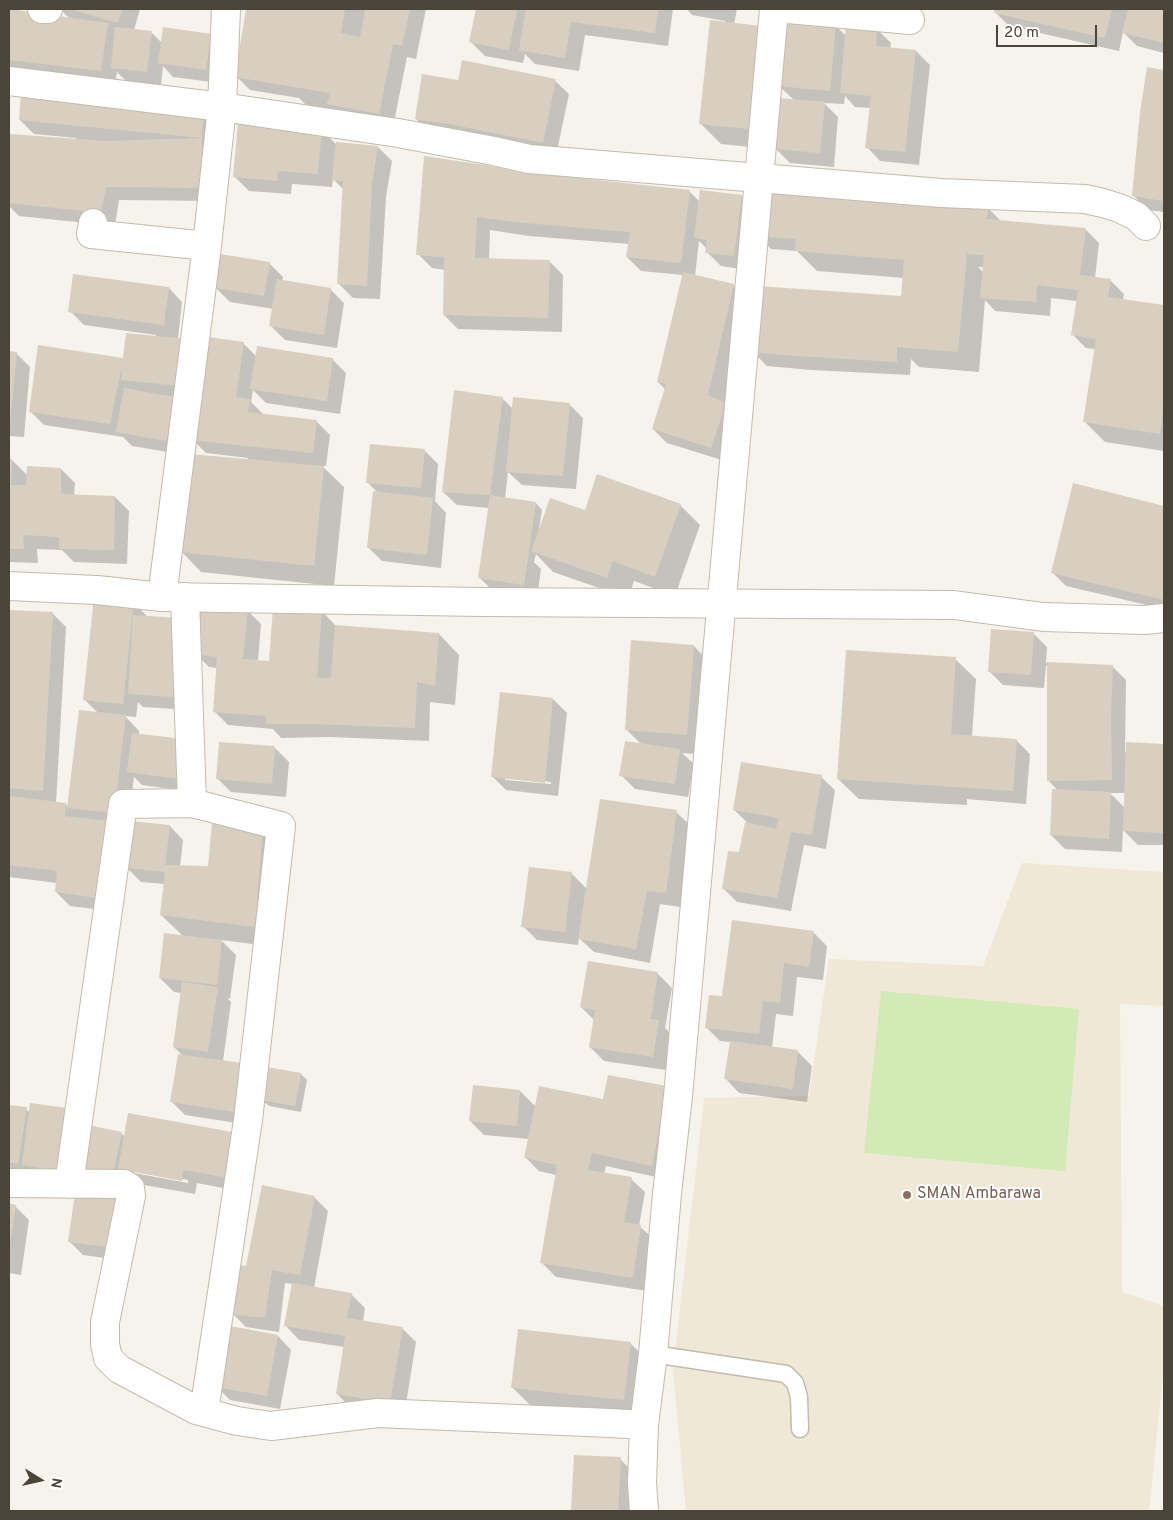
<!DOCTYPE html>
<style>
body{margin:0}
#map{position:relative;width:1173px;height:1520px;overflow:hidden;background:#f6f3ec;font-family:Overpass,sans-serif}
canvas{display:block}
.frame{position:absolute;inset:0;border:10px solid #4b4439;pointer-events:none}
.north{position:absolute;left:15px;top:1455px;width:50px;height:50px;-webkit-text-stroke:4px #fff;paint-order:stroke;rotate:100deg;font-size:14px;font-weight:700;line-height:20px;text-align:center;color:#4b4439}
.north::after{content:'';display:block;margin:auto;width:18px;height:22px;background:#4b4439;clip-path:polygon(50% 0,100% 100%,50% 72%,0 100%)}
.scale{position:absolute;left:996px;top:25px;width:101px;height:22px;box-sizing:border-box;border:2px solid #4b4439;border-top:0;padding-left:6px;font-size:15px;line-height:18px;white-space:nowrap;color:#4b4439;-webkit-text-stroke:4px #fff;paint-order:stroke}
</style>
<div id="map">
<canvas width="1173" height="1520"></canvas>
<div class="frame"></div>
<div class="north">N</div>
<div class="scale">20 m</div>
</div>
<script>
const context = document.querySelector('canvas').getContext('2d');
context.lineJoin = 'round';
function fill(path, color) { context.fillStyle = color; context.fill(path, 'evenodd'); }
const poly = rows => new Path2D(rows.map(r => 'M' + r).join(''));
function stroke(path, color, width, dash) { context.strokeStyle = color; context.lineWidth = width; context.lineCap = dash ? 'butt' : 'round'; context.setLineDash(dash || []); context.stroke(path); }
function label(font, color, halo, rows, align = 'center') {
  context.font = font + ' Overpass,sans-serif'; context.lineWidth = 4; context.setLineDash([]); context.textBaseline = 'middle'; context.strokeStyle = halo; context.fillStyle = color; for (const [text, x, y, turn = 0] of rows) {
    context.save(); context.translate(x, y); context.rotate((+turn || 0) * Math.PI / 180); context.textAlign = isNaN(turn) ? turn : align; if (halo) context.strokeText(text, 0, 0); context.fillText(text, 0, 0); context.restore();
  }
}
fill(poly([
 [1022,863,1164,872,1164,1006,1120,1004,1122,1292,1164,1306,1164,1366,1149,1511,686,1511,673,1371,704,1098,809,1096,829,959,983,966]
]), '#efe8d6');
fill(poly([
 [881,991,1079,1009,1065,1171,864,1153]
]), '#d2eab5');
fill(poly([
 [9,9,69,18,60,9,140,9,134,30,151,32,162,43,210,35,224,49,219,83,173,77,163,66,161,85,126,81,117,72,115,84,9,71],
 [247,9,426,9,416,59,407,57,393,127,336,110,306,105,299,98,250,90,236,76],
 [477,9,673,9,668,46,585,35,579,71,535,64,525,54,523,63,485,56,471,42],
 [687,9,737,9,734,24,760,27,835,25,846,36,877,29,891,43,890,49,916,51,930,65,919,165,880,161,867,147,871,108,855,107,845,96,844,104,824,103,838,117,834,167,790,163,776,149,794,100,779,86,770,149,721,144,701,124,725,21,692,15],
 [996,9,1164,9,1164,53,1137,46,1123,32,1119,51,1009,26,995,12],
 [1148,68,1164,71,1164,212,1147,210,1134,196],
 [555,81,569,94,556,156,430,133,416,119,459,82],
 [203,109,217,123,216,201,119,200,115,226,19,216,9,206,9,158,11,135,76,140,76,138,34,134,20,120],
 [321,129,337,145,378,147,392,161,386,197,380,299,353,298,339,284,344,190,333,179,332,187,292,184,291,194,249,191,235,177],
 [425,158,560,177,689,191,700,202,741,196,755,210,747,270,721,266,707,252,707,249,699,241,695,276,733,285,754,306,725,461,667,443,653,429,666,390,658,382,683,275,641,271,627,257,629,244,529,236,490,230,489,260,549,261,563,275,562,332,458,329,444,315,445,270,432,268,418,254],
 [988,208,1002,222,1085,229,1099,243,1095,278,1110,280,1124,294,1123,301,1164,306,1164,451,1105,442,1085,422,1095,349,1086,348,1072,334,1077,301,1051,298,1050,316,995,311,985,300,979,372,919,367,911,359,910,375,811,370,767,366,753,352,902,299,904,278,817,271,797,251,771,249,757,235],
 [978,267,984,267,984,273],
 [269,263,283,277,282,282,330,289,344,303,337,348,285,340,271,326,274,309,230,302,216,288],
 [169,288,182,302,178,339,243,343,257,357,332,359,346,373,340,414,266,403,253,390,251,402,263,414,316,421,330,435,326,466,322,466,344,487,334,586,201,572,181,551,248,460,248,458,206,453,192,439,186,455,132,446,123,437,44,425,30,411,124,359,156,337,156,335,84,325,70,311],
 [9,352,16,353,30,367,24,437,9,436],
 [502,398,513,409,569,404,583,418,576,489,522,485,508,472,505,499,536,503,542,510,539,529,585,511,680,505,700,525,675,596,634,581,628,598,553,572,536,554,534,562,541,569,537,598,493,591,479,577,489,508,457,505,443,492],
 [424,450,438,464,435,501,446,513,441,568,382,561,368,547,378,493,367,482],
 [9,460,12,460,28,476,61,469,75,483,74,496,115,497,129,511,127,564,74,562,62,550,37,549,38,563,9,562],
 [1152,503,1164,507,1164,609,1066,586,1052,572],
 [133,602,147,616,189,710,143,707,138,702,136,717,125,716,139,731,139,735,193,792,142,785,134,777,128,826,110,911,70,906,56,892,57,883,9,877,9,611,52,613,66,627,56,803,65,804,68,807,99,714,85,700],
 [247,610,261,624,258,661,271,662,322,611,335,625,335,626,439,634,459,655,455,705,430,702,429,741,330,737,281,738,273,729,228,725,214,711,218,668,209,667,195,653],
 [1033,633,1047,647,1046,663,1112,666,1126,680,1125,752,1127,752,1127,743,1164,745,1164,845,1138,845,1123,830,1122,852,1065,849,1051,835,1058,791,1048,780,1048,666,1046,666,1044,688,1003,685,989,671],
 [1110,793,1126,793,1125,808],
 [694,646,714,667,708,755,682,753,694,764,688,797,635,789,621,775,641,744,626,729],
 [955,659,976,679,972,737,1016,740,1030,754,1026,804,967,799,967,805,859,799,838,779],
 [553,699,567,713,558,796,506,790,492,776],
 [505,777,551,782,551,784,505,780],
 [275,748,289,762,286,797,231,792,218,779],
 [821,777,835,790,826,849,804,845,791,911,737,902,723,888,740,853,749,824,734,810],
 [676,812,690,825,680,907,660,904,650,963,594,952,579,938,578,945,537,940,523,926,571,873,587,889],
 [170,826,183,840,180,867,209,867,262,828,283,848,275,947,221,940,236,955,230,999,227,998,231,1002,223,1061,256,1126,185,1115,171,1101,183,1056,174,1047,182,993,174,992,160,978,184,937,161,915,165,884,141,882,127,868],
 [813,932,827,946,823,980,797,977,793,1016,776,1014,772,1048,798,1052,812,1066,807,1102,739,1093,726,1079,731,1042,720,1041,706,1027,723,997],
 [589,962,658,974,672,988,665,1028,672,1035,666,1070,604,1061,590,1047,595,1021,581,1007],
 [301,1074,307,1080,301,1112,269,1106,262,1100],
 [667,1087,665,1179,606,1166,604,1174,631,1179,645,1192,639,1226,655,1240,647,1291,556,1277,542,1263,556,1175,539,1171,525,1157,529,1139,484,1135,470,1121,520,1091,536,1107,604,1100],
 [9,1106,26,1109,30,1113,121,1133,125,1137,237,1134,243,1192,197,1183,195,1194,133,1183,9,1173],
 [134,1171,188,1180,188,1183,134,1173],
 [76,1195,128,1261,83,1255,69,1241],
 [314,1197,328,1211,314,1288,351,1294,365,1308,363,1322,402,1328,416,1342,404,1416,351,1408,337,1394,344,1347,299,1340,286,1326,293,1284,285,1283,279,1332,246,1327,232,1313,247,1268],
 [9,1205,15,1206,29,1220,21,1275,9,1273],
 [278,1336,291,1350,280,1409,230,1400,216,1386],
 [630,1343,651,1364,644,1420,533,1408,512,1387],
 [575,1456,620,1459,634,1473,632,1511,572,1511]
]), '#0003');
fill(poly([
 [9,9,108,23,101,71,9,60],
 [69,9,122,9,118,23],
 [246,9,345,9,341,33,360,37,365,9,410,9,402,46,393,44,379,114,327,104,330,93,235,77],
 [476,9,517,9,509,50,469,42],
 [526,9,658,9,655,33,571,22,565,58,519,50],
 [995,9,1112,9,1105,38,994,13],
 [1128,9,1164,9,1164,43,1122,33],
 [784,19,836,24,830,91,778,86],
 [710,20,761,26,749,129,699,124],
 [846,25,877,27,876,46,916,50,905,152,865,148,871,96,840,93],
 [115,27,152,31,147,72,111,68],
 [163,27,211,34,206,70,158,63],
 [462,60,556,79,543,143,449,124,415,119,422,74,458,80],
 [1147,67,1164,70,1164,201,1132,196,1140,112],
 [21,94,204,108,202,138,203,188,106,187,101,213,9,203,10,134,106,141,202,138,19,120],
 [779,98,825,102,820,153,775,149],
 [239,111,322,128,318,174,278,171,277,181,233,177],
 [336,142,378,146,372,183,367,286,337,284,343,181,332,180],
 [424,156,560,176,690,190,681,263,626,257,630,232,514,222,477,217,475,258,550,260,548,318,443,315,444,257,416,255],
 [760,187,988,207,987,219,1086,228,1080,275,1111,279,1108,297,1164,305,1164,404,1160,434,1083,422,1096,339,1071,335,1078,290,1037,285,1036,302,980,298,984,255,967,254,958,352,897,347,897,362,797,356,751,352,758,286,901,296,904,260,795,251,796,239,756,236],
 [700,190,742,195,734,256,705,253,707,240,694,238],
 [220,254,270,262,264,296,214,288],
 [683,272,734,284,708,395,726,403,711,448,652,429,666,384,657,382],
 [73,274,169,287,164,325,68,312],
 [277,279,331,288,324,335,269,326],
 [126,333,187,339,182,386,121,380,123,361,110,424,29,412,38,345,123,358],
 [202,336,244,342,236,397,250,399,248,412,317,420,313,453,190,440],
 [257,346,333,358,327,401,250,389],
 [9,351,17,352,10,423,9,423],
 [124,388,180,398,172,442,116,432],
 [454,390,503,397,490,495,442,492],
 [513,397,570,403,563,476,506,472],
 [370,444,425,449,421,488,366,483],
 [190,454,324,466,314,566,179,552],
 [9,459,12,459,11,485,26,485,27,466,61,468,61,494,115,496,114,550,59,549,59,537,23,535,24,549,9,549],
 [597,474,681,504,655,577,613,561,607,578,531,551,550,498,585,510],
 [1073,483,1164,506,1164,600,1051,573],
 [373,491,433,498,427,555,367,548],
 [490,495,536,502,524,585,478,578],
 [94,597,134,601,123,704,83,700],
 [199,604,248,608,243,659,269,661,273,607,322,610,317,678,331,678,335,625,439,633,435,686,417,682,415,728,315,724,266,724,266,716,213,712,217,657,194,654],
 [9,610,53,612,43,791,9,788],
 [133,615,179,618,175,697,128,694],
 [991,629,1034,632,1031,675,988,672],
 [631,640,694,645,687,735,625,730],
 [846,650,956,657,951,734,1017,739,1013,791,837,779],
 [1047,662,1113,665,1111,715,1112,780,1047,781],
 [500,692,553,698,545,783,491,777],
 [79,710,126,715,114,813,67,808],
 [132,733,184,739,179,779,127,772],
 [625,741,680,749,675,784,619,776],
 [219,742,275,746,272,784,216,779],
 [1126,742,1164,744,1164,833,1123,831],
 [741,762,822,775,812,835,791,832,777,898,722,889,728,851,739,852,745,822,776,829,778,818,733,810],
 [1052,789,1111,792,1109,839,1050,835],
 [9,796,66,803,65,816,107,821,97,898,55,892,57,871,9,865],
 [600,799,677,810,666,893,647,891,636,949,578,939],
 [131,821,170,825,165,865,208,866,212,822,263,826,255,927,160,915,165,872,126,868],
 [529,867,572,872,565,932,521,927],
 [732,920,814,931,809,967,784,963,780,1003,763,1001,759,1034,705,1028,709,995,722,996],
 [164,933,222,940,217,985,159,978],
 [588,961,658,972,651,1019,659,1020,653,1057,589,1047,595,1010,580,1007],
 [182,982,218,987,208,1052,173,1047],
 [730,1041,798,1050,793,1089,724,1079],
 [178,1054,249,1064,242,1113,170,1102],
 [267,1067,301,1073,295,1106,261,1100],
 [608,1075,667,1086,652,1166,592,1153,588,1170,632,1177,624,1222,641,1225,633,1278,540,1263,557,1165,524,1158,539,1086,603,1099],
 [473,1085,520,1090,517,1126,469,1121],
 [30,1103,75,1109,67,1172,22,1165],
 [9,1105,27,1107,18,1164,9,1162],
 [128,1113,238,1133,230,1178,183,1170,182,1181,118,1169],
 [88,1125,122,1132,112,1179,79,1172],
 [262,1185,315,1196,300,1275,272,1270,265,1318,230,1314,237,1265,246,1266],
 [75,1193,122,1200,115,1248,68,1242],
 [9,1203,16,1205,10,1243,9,1243],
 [292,1283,352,1293,347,1318,403,1327,390,1403,336,1394,345,1336,284,1326],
 [225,1325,278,1335,267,1396,215,1387],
 [518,1329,631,1342,624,1400,511,1388],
 [574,1455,621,1457,618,1511,571,1511]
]), '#d8cfc1');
const service = poly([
 [653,1354,786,1374,795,1383,799,1397,800,1429]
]);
const minor = poly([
 [42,9,48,9],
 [788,9,910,20],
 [9,81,222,107,398,133,494,151,529,159,941,193,1085,199,1103,203,1119,208,1136,216,1146,226],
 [93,223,91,234,207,246],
 [162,597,207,246,222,107,226,9],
 [185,597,192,803],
 [9,1183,124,1184,130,1188,131,1196,105,1322,105,1344,108,1358,119,1369,196,1410,237,1421,271,1426,378,1413,610,1423,644,1425],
 [69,1184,123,804,192,803,281,826,248,1120,204,1412],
 [644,1511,642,1483,644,1425,653,1354,667,1194,678,1096,774,9]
]);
const tertiary = poly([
 [9,586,97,590,162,597,483,602,954,605,1043,617,1145,620,1164,618]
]);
stroke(service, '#c2bbae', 19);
stroke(minor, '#c2bbae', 30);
stroke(tertiary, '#c2bbae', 30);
stroke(service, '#fff', 16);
stroke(minor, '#fff', 28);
stroke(tertiary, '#fff', 28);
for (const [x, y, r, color] of [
 [907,1195,5,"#8d6e63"]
]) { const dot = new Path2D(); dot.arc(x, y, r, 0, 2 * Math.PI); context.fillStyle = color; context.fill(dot); stroke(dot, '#fff', 2); }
label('16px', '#785e54', '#fff', [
 ["SMAN Ambarawa",917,1195]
], 'left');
</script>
